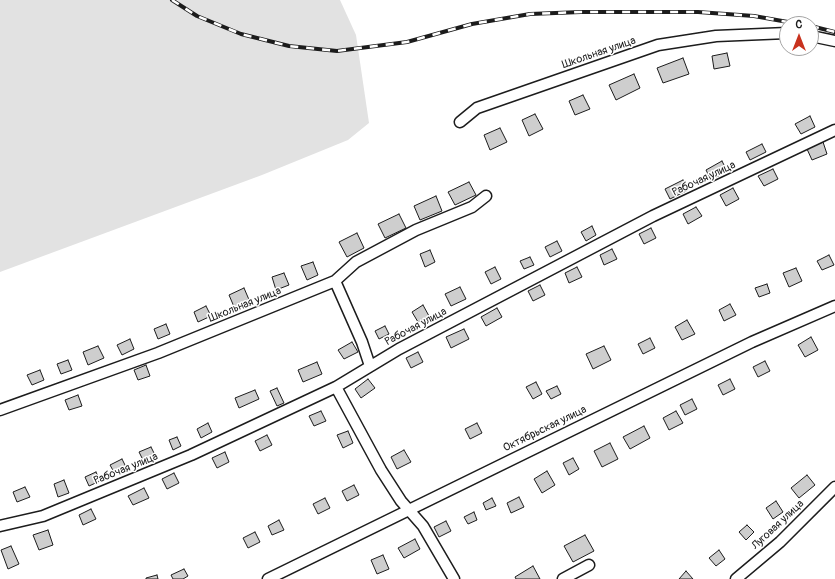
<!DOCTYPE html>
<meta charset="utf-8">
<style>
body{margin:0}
#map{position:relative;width:835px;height:579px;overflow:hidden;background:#fff;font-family:Pangolin,sans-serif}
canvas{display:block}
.north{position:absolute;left:779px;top:16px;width:40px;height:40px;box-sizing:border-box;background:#fff;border:1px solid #a4a4a4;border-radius:50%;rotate:0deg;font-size:11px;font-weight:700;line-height:16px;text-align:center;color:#1c1c1c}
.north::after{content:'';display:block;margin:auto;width:14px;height:18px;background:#c8321e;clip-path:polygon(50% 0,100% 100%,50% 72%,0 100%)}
</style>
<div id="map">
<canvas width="835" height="579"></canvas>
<div class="north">С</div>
</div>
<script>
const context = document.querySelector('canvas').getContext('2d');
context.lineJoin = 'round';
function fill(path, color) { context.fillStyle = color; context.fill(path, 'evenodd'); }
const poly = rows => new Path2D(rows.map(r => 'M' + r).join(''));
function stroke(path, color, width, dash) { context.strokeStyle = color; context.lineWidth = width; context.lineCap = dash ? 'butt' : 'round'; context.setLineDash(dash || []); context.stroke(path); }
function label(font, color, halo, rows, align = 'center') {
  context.font = font + ' Pangolin,sans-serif'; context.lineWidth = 3; context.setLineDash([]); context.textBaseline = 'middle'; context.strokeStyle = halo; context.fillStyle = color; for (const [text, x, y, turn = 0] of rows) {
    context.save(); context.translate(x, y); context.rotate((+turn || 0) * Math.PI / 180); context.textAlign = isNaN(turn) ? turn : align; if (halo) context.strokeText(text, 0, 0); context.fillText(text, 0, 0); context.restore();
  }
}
fill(poly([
 [0,0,340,0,356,35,369,123,348,140,262,175,0,272]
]), '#e2e2e2');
const building = poly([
 [727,53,730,66,714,69,712,56,727,53],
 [683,58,689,74,663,83,657,68,683,58],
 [634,74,640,88,616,100,609,85,634,74],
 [583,95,590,109,575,115,569,101,583,95],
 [535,114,543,129,529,136,522,120,535,114],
 [810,116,815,127,801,134,795,124,810,116],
 [500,128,507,142,490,150,484,135,500,128],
 [823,142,827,154,812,160,807,149,823,142],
 [762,144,766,152,750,160,746,152,762,144],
 [722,161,727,171,711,180,706,170,722,161],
 [773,169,778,179,764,186,758,176,773,169],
 [683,180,688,190,670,199,665,189,683,180],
 [469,182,476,195,455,205,448,192,469,182],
 [733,188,739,199,726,206,720,195,733,188],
 [436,196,442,211,420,220,414,206,436,196],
 [696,207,702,216,688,224,683,214,696,207],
 [399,214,406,228,385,238,378,224,399,214],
 [592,226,596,235,586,241,581,232,592,226],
 [651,228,656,238,644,244,639,234,651,228],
 [357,233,364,248,347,257,339,242,357,233],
 [557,241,562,251,550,257,545,247,557,241],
 [612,249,617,259,604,265,600,255,612,249],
 [430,250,435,262,425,267,420,254,430,250],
 [829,255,834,265,822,270,817,261,829,255],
 [530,257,534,265,524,269,520,261,530,257],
 [313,262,318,275,307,280,301,266,313,262],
 [495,267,501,279,491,284,485,272,495,267],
 [577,267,582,277,569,283,565,273,577,267],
 [796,268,802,281,789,287,783,273,796,268],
 [284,273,289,285,276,290,272,277,284,273],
 [767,284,770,293,759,297,755,288,767,284],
 [540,285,545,295,533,301,528,291,540,285],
 [460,287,466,299,451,306,445,294,460,287],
 [244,288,250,302,235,309,229,295,244,288],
 [730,304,736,315,724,321,719,310,730,304],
 [423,305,429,316,418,322,412,312,423,305],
 [206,306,211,316,198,322,194,312,206,306],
 [497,308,502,317,486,326,481,317,497,308],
 [687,320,695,334,682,340,675,327,687,320],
 [166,324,170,334,158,339,154,329,166,324],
 [385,326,389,334,379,339,375,331,385,326],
 [464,329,469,339,451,348,446,337,464,329],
 [811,337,818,350,805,357,798,345,811,337],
 [650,338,655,348,643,354,638,344,650,338],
 [130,339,134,349,122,355,117,345,130,339],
 [352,342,358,352,344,359,338,350,352,342],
 [98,346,104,358,88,365,83,352,98,346],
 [604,346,611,360,593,369,586,354,604,346],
 [418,352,423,362,411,368,406,358,418,352],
 [68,360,72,370,61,374,57,364,68,360],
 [765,361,770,371,758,377,753,367,765,361],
 [317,362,322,374,303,382,298,370,317,362],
 [146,365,150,376,138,380,134,370,146,365],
 [40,370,44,380,32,385,27,375,40,370],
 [368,379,375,388,361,398,355,389,368,379],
 [730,379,735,389,723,395,718,385,730,379],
 [536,382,542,394,533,399,526,387,536,382],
 [557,386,561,394,551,399,546,391,557,386],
 [277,388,284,403,277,406,270,391,277,388],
 [255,390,259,399,239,408,235,398,255,390],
 [78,395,82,406,69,410,65,400,78,395],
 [692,399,697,409,685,415,680,405,692,399],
 [321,411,326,421,314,426,309,416,321,411],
 [676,411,683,423,669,430,663,418,676,411],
 [208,423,212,432,201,438,197,429,208,423],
 [477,423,482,433,470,439,465,429,477,423],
 [644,426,650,438,630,449,623,437,644,426],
 [348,431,353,443,343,448,337,435,348,431],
 [267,435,272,445,260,451,255,441,267,435],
 [177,437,181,446,173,450,169,440,177,437],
 [610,443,618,459,602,467,594,451,610,443],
 [151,447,156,457,144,462,139,452,151,447],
 [404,450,411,462,397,469,391,457,404,450],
 [225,452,229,462,217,468,212,458,225,452],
 [573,458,579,469,569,475,563,463,573,458],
 [122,459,127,469,115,474,110,465,122,459],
 [547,471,555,485,542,493,534,479,547,471],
 [96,472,100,481,89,486,85,477,96,472],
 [174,473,179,483,167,489,162,479,174,473],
 [807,475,815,485,799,498,791,488,807,475],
 [64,480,69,493,58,497,54,484,64,480],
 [354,485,359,495,347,501,342,491,354,485],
 [25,487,30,497,17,502,13,492,25,487],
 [144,488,149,498,133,505,128,496,144,488],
 [519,497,524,507,511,513,507,503,519,497],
 [325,498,330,508,318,514,313,504,325,498],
 [492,498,496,506,486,510,483,503,492,498],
 [776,501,783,512,773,519,766,508,776,501],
 [91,509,96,519,83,525,79,515,91,509],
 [474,512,477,520,468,524,464,517,474,512],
 [279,520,284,530,272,535,268,526,279,520],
 [446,521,451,531,439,537,434,527,446,521],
 [747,525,754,532,746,540,739,532,747,525],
 [48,530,53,545,39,550,33,535,48,530],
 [255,532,260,542,248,548,243,538,255,532],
 [585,535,594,551,573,562,564,546,585,535],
 [415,539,420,549,404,558,398,548,415,539],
 [11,546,19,564,8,569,1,550,11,546],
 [719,550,725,559,716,566,709,558,719,550],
 [383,555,389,569,377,574,371,560,383,555],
 [533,566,540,579,516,579,515,577,533,566],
 [184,569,188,576,183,579,173,579,171,575,184,569],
 [686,571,693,579,679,579,686,571],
 [157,575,158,579,146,579,146,578,157,575]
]);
fill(building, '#cecece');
stroke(building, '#1c1c1c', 1);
const minor = poly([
 [811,36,835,41],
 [460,122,477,108,658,45,716,36,787,33],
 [335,281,362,342,370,366],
 [336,387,381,470,401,501,423,526,454,579],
 [0,410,158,353,335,281,356,262,416,230,472,207,486,196],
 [0,526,43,516,191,455,336,387,399,349,653,216,835,130],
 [268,579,752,342,835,306],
 [563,579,589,565],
 [736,579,780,542,835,487]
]);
stroke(minor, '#1c1c1c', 13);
stroke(minor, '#fff', 10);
const rail = poly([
 [172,0,197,16,241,34,289,46,337,51,407,42,472,24,530,14,581,12,698,12,754,16,799,24],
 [811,26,835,32]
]);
stroke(rail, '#1c1c1c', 4);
stroke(rail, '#fff', 2.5, [8]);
label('11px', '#1c1c1c', '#fff', [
 ["Школьная улица",599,53,-19],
 ["Рабочая улица",704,179,-25],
 ["Школьная улица",245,305,-22],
 ["Рабочая улица",416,327,-28],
 ["Октябрьская улица",545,429,-26],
 ["Рабочая улица",126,469,-22],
 ["Луговая улица",778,525,-43]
]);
</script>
